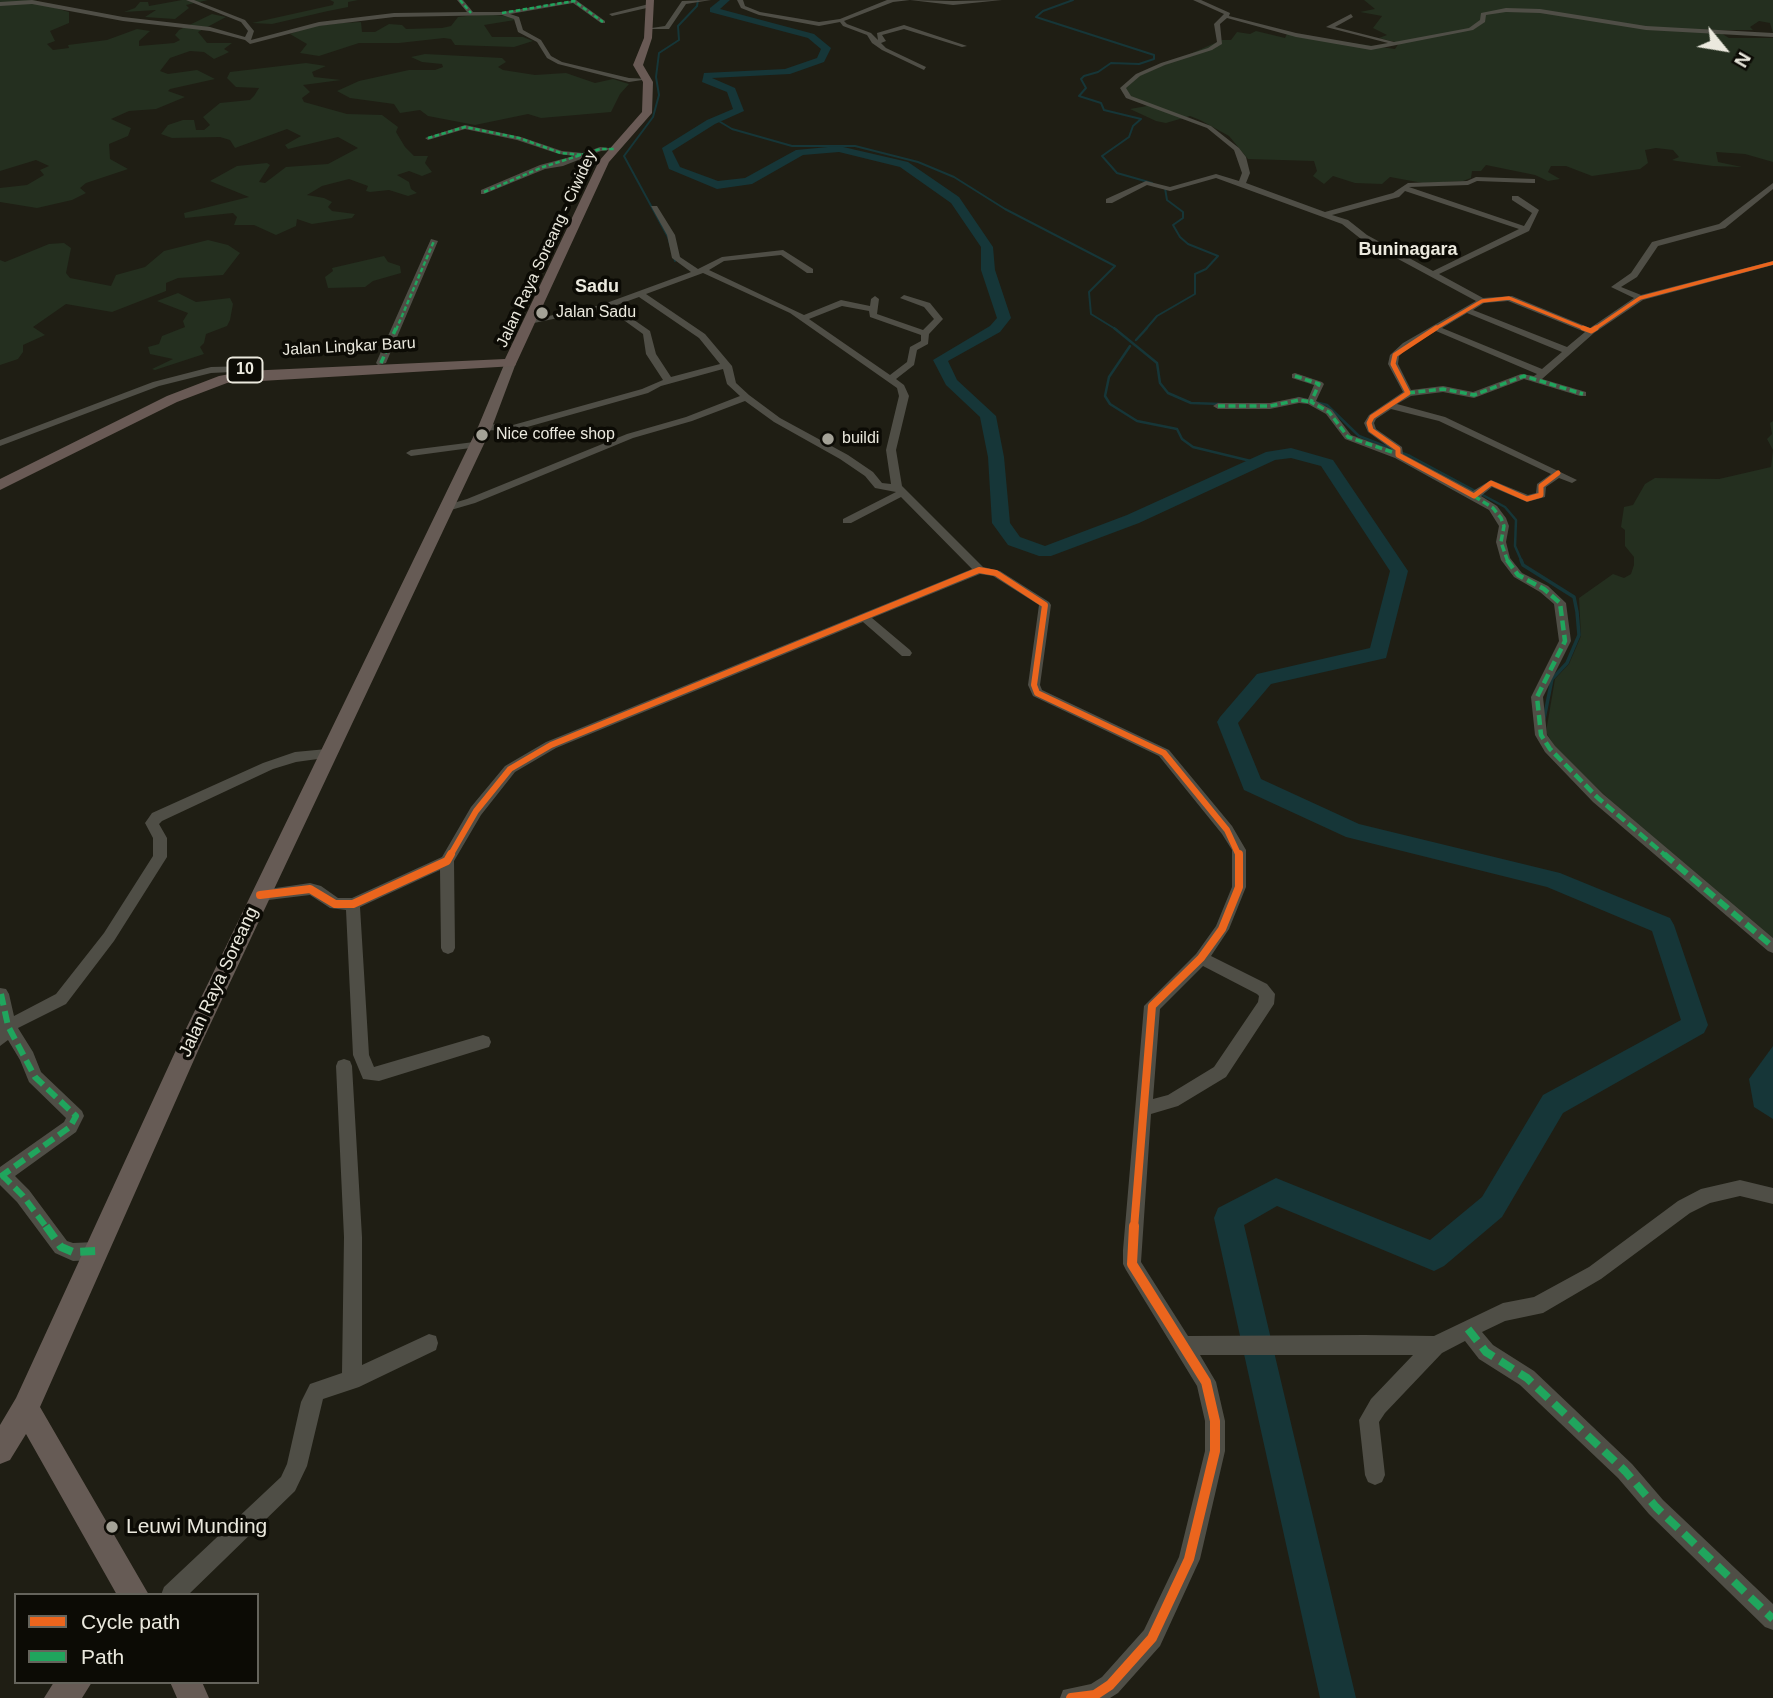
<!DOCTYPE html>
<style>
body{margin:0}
#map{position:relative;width:1773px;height:1698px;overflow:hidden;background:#1f1e14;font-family:Helvetica,sans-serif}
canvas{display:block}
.legend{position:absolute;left:14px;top:1593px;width:245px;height:91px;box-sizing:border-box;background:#0c0b05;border:2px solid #65645c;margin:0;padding:9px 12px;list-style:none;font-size:21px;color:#ebe9de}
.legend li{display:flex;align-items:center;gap:14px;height:35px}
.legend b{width:35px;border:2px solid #65645c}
.north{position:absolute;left:1689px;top:14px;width:70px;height:70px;-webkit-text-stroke:5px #0c0b05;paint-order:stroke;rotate:120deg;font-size:19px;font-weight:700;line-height:28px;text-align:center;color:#ebe9de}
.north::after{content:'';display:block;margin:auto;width:24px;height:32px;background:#ebe9de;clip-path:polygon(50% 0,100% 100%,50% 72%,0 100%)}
</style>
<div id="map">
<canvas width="1773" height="1698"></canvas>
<ul class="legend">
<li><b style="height:9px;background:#eb651d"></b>Cycle path</li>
<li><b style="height:9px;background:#20a55d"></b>Path</li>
</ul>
<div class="north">N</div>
</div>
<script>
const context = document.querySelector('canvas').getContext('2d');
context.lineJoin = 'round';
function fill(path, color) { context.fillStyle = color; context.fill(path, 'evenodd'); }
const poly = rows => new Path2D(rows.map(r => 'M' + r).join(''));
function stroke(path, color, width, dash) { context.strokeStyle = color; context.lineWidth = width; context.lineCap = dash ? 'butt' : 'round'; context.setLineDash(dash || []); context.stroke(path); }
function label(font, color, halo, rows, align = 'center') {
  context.font = font + ' Helvetica,sans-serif'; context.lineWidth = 7; context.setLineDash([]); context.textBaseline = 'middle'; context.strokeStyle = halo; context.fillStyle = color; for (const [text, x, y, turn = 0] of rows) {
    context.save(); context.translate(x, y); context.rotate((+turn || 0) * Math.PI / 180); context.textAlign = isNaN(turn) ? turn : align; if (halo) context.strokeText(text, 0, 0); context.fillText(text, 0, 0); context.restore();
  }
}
fill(poly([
 [0,0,38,0,32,1,69,12,69,23,50,31,55,41,47,44,53,50,69,48,68,45,107,40,137,29,150,31,139,41,139,46,174,43,180,40,175,35,179,30,212,14,226,17,198,32,207,43,232,43,224,49,229,52,223,55,214,59,204,52,190,51,170,58,160,71,168,74,197,70,215,79,170,89,168,91,185,97,156,109,129,111,111,119,131,128,128,136,109,144,110,159,128,169,86,183,80,188,86,193,72,200,37,208,0,202,0,188,27,185,44,175,40,170,49,166,36,160,0,171],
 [182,0,208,0,186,5,189,8,175,19,145,17,156,10,124,12,135,8,140,2,148,2,149,6],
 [330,0,358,0,348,2,348,7,328,11,272,24,252,23,333,5,334,2],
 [1364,0,1773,0,1773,33,1770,23,1759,21,1750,27,1753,30,1716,30,1729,38,1773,38,1773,162,1745,154,1716,152,1718,162,1742,167,1713,166,1677,161,1672,160,1679,157,1673,150,1656,148,1645,150,1648,163,1640,169,1592,176,1566,166,1551,166,1548,172,1560,179,1548,181,1535,175,1486,165,1481,171,1472,171,1471,178,1463,181,1423,183,1390,177,1382,184,1355,183,1333,176,1324,184,1313,176,1317,171,1314,161,1248,159,1229,136,1200,120,1190,116,1166,123,1156,121,1130,109,1147,106,1130,96,1125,88,1139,76,1222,40,1231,40,1237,32,1250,34,1256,31,1285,38,1287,34,1395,49,1399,43,1379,38,1387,35,1373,28,1382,16,1360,12,1375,9],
 [485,14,513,17,515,20,484,25,492,37,523,37,533,41,514,47,455,45,451,39,444,38,399,43,359,43,319,56,300,53,307,44,290,34,309,27,342,23,361,22,362,32,375,32,389,24,402,25,406,29,442,28,451,26,458,17],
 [425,54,502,58,506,62,498,67,503,70,535,75,566,73,595,83,613,79,629,84,620,94,611,112,541,118,528,114,475,125,428,116,420,110,400,113,394,104,350,98,337,91,359,81,409,70,435,70,443,67,442,64,422,62,411,57],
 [306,63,326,66,312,72,314,77,341,80,303,85,310,92,302,98,304,102,347,114,382,115,398,127,396,132,405,147,414,156,428,156,425,163,432,172,422,176,409,171,397,175,409,182,411,189,417,193,408,196,389,190,370,192,366,191,368,186,349,179,322,186,307,195,324,198,332,202,328,207,332,211,355,214,352,218,312,224,297,219,296,226,276,235,254,225,234,225,237,217,233,213,185,218,184,213,249,197,210,181,237,166,267,163,270,165,259,182,265,183,286,167,328,164,358,148,338,137,288,149,285,145,301,136,287,129,235,148,230,140,220,137,172,138,161,134,168,125,183,120,194,120,196,130,204,130,210,125,203,117,220,103,250,100,254,96,259,88,236,87,227,78,230,72],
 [208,240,228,245,240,253,223,275,178,278,166,283,166,291,112,312,66,304,33,327,45,335,23,345,23,352,18,359,0,365,0,260,5,262,49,244,64,243,71,248,66,273,70,278,111,286,116,275,145,267,164,251],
 [384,256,388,262,400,266,401,273,373,281,365,287,328,288,325,277,333,271,332,268],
 [178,293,196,302,230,298,233,304,230,320,227,326,206,334,204,343,200,347,204,354,155,370,152,369,173,359,150,354,148,347,159,344,162,336,185,327,183,321,188,313,157,301],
 [1773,421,1773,938,1611,801,1556,749,1546,732,1555,679,1569,664,1581,636,1579,598,1613,574,1624,578,1631,574,1634,565,1634,557,1625,546,1625,530,1621,527,1624,507,1633,505,1645,484,1655,478,1719,479,1771,467,1773,450,1767,439,1772,434,1770,423]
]), '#242f1f');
fill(poly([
 [1773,1046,1773,1119,1754,1107,1749,1079]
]), '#163638');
stroke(poly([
 [1073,0,1043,11,1036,17,1154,55,1154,59,1139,64,1111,63,1098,72,1084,76,1081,79,1086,88,1079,96,1101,103,1104,110,1141,119,1133,126,1129,137,1102,156,1117,173,1152,183],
 [717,120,732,129,792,146,855,146,918,162,954,177,1005,209,1115,266,1089,292,1091,314,1117,330],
 [675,261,668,237,624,156,653,117,659,95,656,77,659,53,679,40,678,26,697,6,698,0],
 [1145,330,1157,316,1195,294,1195,274,1206,269,1218,256,1188,244,1180,237,1173,225,1183,218,1183,212,1167,200,1165,188]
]), '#163638', 2);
stroke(poly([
 [1114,328,1157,363,1160,383,1168,393,1191,403,1221,404],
 [1136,340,1147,328],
 [1130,346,1109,377,1105,396,1110,404,1137,421,1177,429,1182,439,1193,447,1255,462],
 [1298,398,1327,405,1359,436,1410,456,1505,507,1516,520,1515,546,1522,562]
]), '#163638', 2.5);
stroke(poly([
 [1521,560,1523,565,1574,597,1577,612,1579,635,1567,663,1552,679,1544,719]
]), '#163638', 3.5);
fill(poly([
 [720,0,730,0,720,9,814,34,831,48,824,62,790,74,712,78,735,88,744,111,715,124,672,151,680,167,718,181,745,178,796,150,839,146,908,162,959,197,993,247,995,270,1011,318,1000,332,948,361,957,380,996,416,1004,457,1010,523,1020,537,1045,546,1127,515,1266,452,1291,448,1333,460,1408,571,1386,658,1271,684,1238,723,1261,779,1359,824,1560,873,1670,918,1674,925,1708,1025,1704,1033,1563,1113,1502,1217,1444,1266,1434,1271,1277,1206,1244,1225,1356,1698,1320,1698,1214,1218,1218,1208,1276,1178,1430,1240,1482,1197,1543,1095,1681,1020,1652,931,1547,887,1346,837,1244,790,1217,722,1220,717,1257,674,1370,648,1390,571,1321,466,1291,458,1275,460,1139,523,1051,556,1039,556,1008,545,992,523,988,457,980,417,946,385,933,360,990,326,997,318,981,270,981,247,951,203,900,167,839,152,803,155,752,184,717,189,669,169,662,148,707,120,733,109,727,92,702,82,704,73,785,69,817,58,821,49,808,38,710,12,710,8,720,0]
]), '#163638');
fill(poly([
 [32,0,123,17,210,27,245,37,248,31,241,22,186,0,194,0,245,20,254,31,251,40,319,22,394,13,467,12,457,0,463,0,473,12,503,12,576,0,605,21,605,23,601,23,573,3,510,14,519,17,523,30,541,40,551,56,562,62,629,78,649,79,629,82,558,64,547,58,537,42,518,32,514,19,502,15,394,17,319,26,250,44,245,40,210,31,123,21,32,4,0,6,0,2,32,0],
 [711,0,686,4,669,29,645,29,665,26,682,1,711,0],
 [737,0,743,0,745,6,760,12,819,22,840,19,887,0,910,0,893,2,844,21,847,24,871,33,878,40,877,33,904,25,967,46,962,47,904,29,882,35,886,41,881,43,886,48,926,67,924,70,882,50,872,43,867,35,843,26,840,22,819,26,759,15,741,8,737,0],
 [910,0,953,1,1002,0,953,5,910,0],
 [1193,0,1201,0,1230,13,1229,16,1296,33,1371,46,1388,43,1326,27,1351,14,1353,17,1335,27,1394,42,1469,28,1480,20,1481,13,1506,8,1540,9,1646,26,1773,33,1773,37,1646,30,1540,13,1506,12,1486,15,1485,22,1473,30,1371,50,1296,37,1227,18,1220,24,1222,44,1212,50,1165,65,1140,76,1126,88,1131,96,1211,126,1239,148,1246,157,1250,173,1246,183,1325,212,1393,193,1408,183,1467,181,1476,177,1535,179,1535,183,1532,183,1477,181,1468,185,1409,187,1524,226,1532,213,1512,200,1512,196,1518,196,1539,210,1529,231,1439,274,1483,298,1512,296,1590,328,1634,298,1611,287,1631,273,1652,242,1719,224,1773,183,1773,189,1725,228,1658,246,1637,277,1621,287,1641,295,1773,261,1773,265,1643,300,1594,333,1542,379,1586,392,1586,396,1580,396,1524,379,1474,398,1443,392,1411,396,1397,404,1445,417,1577,480,1572,483,1559,478,1546,487,1545,497,1527,502,1492,487,1481,496,1497,506,1506,518,1509,526,1506,542,1510,558,1522,573,1548,586,1566,603,1571,641,1543,697,1547,735,1555,746,1603,794,1773,938,1773,953,1768,951,1593,802,1545,752,1535,735,1531,697,1559,641,1554,604,1540,592,1514,577,1501,560,1496,542,1499,526,1489,510,1395,458,1345,439,1326,414,1308,404,1299,403,1270,409,1218,409,1213,406,1218,403,1270,403,1299,397,1308,399,1314,385,1292,378,1292,374,1295,373,1322,382,1324,384,1316,401,1332,410,1351,435,1393,450,1368,432,1364,423,1369,415,1403,392,1388,364,1390,355,1403,343,1476,301,1361,239,1342,224,1216,178,1170,191,1147,185,1112,203,1106,203,1106,199,1146,181,1170,187,1216,174,1239,181,1242,173,1234,150,1207,128,1126,98,1120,88,1136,74,1161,63,1208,48,1217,42,1214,24,1224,14,1193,0],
 [1405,191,1519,229,1433,271,1367,235,1348,220,1332,215,1399,197,1405,191],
 [1508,301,1585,332,1567,347,1473,310,1484,303,1508,301],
 [1467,313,1562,352,1542,369,1442,328,1467,313],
 [1436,331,1537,374,1534,376,1521,374,1473,392,1443,386,1411,390,1398,364,1399,356,1409,347,1436,331],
 [1391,409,1439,421,1551,474,1537,484,1536,493,1528,495,1491,480,1473,491,1403,454,1402,447,1376,429,1374,423,1376,419,1391,409],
 [649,4,651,7,612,16,609,14,649,4],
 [465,125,521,137,562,151,583,153,600,147,617,149,601,151,563,166,545,169,484,194,481,194,481,190,540,165,574,156,559,154,517,140,465,129,428,140,425,138,465,125],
 [651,206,657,206,675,235,680,257,698,269,722,257,783,250,813,269,813,273,807,273,781,255,724,261,709,270,804,315,841,300,870,306,871,299,875,296,879,299,877,314,923,330,934,319,924,307,900,298,904,295,930,303,943,319,929,334,928,344,917,350,914,365,896,379,904,385,909,396,896,450,902,486,983,567,1000,571,1049,602,1051,605,1040,685,1042,690,1169,750,1232,826,1246,850,1246,887,1229,929,1211,956,1267,984,1275,994,1274,1004,1226,1077,1178,1106,1151,1114,1141,1262,1188,1336,1365,1335,1434,1336,1503,1303,1534,1297,1589,1267,1678,1201,1701,1189,1740,1180,1773,1188,1773,1204,1740,1196,1710,1203,1690,1213,1601,1279,1543,1313,1505,1321,1482,1332,1493,1345,1534,1371,1632,1464,1663,1500,1773,1604,1773,1630,1765,1627,1649,1514,1618,1478,1520,1385,1479,1359,1465,1341,1442,1353,1385,1413,1379,1422,1385,1475,1382,1482,1375,1485,1368,1482,1365,1475,1359,1420,1371,1399,1413,1355,1200,1355,1216,1382,1225,1421,1225,1451,1200,1559,1160,1646,1118,1693,1110,1698,1060,1698,1063,1690,1091,1684,1102,1677,1144,1630,1179,1557,1205,1451,1205,1421,1197,1386,1126,1270,1123,1264,1123,1250,1144,1006,1196,954,1216,926,1232,887,1232,850,1222,834,1159,756,1033,696,1028,685,1039,605,993,576,980,574,872,618,910,650,912,653,910,656,902,656,863,622,556,748,515,772,481,815,454,861,455,948,453,952,448,954,443,952,441,948,440,870,360,907,369,1055,374,1067,483,1035,489,1037,491,1042,489,1047,379,1081,363,1079,353,1055,346,910,330,908,310,895,260,901,255,899,253,895,255,891,310,883,321,886,338,898,352,898,442,857,471,807,505,766,546,742,972,569,901,497,851,523,843,523,843,519,896,492,875,488,865,476,840,459,774,422,745,401,692,421,633,438,475,503,444,512,440,511,440,507,467,499,627,434,686,417,740,396,727,384,723,369,661,386,648,393,513,431,485,430,480,427,485,424,513,425,642,389,663,380,646,354,643,334,607,308,529,324,525,321,601,305,691,272,672,258,667,235,651,206],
 [703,273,790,313,897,388,899,396,886,450,891,484,882,483,873,472,848,455,780,418,749,395,736,383,732,366,705,334,646,294,703,273],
 [639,297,699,338,720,364,671,377,656,354,650,331,614,306,639,297],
 [842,306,869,311,870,317,921,335,921,341,910,347,907,362,890,375,809,319,842,306],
 [1203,966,1257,994,1259,996,1258,1002,1214,1067,1168,1095,1153,1099,1160,1009,1203,966],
 [431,239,438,241,386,363,378,365,376,363,431,239],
 [249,366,252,367,252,371,211,373,159,386,0,446,0,440,153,382,211,367,249,366],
 [474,442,478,443,478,447,411,456,406,453,411,450,474,442],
 [327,749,332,751,334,754,332,757,296,762,273,769,162,821,159,824,167,838,167,857,114,941,66,1004,18,1028,33,1052,41,1072,82,1111,84,1116,76,1132,15,1176,29,1190,67,1241,73,1243,96,1242,102,1245,105,1251,102,1257,96,1260,73,1261,55,1253,17,1202,0,1185,0,1167,64,1122,66,1118,29,1082,20,1060,8,1040,0,1046,0,988,6,989,9,994,14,1016,56,994,104,933,153,856,153,838,145,823,152,813,263,763,295,752,327,749],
 [344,1059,350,1061,352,1066,362,1237,362,1365,429,1334,436,1336,438,1343,436,1350,359,1387,323,1399,307,1466,295,1491,188,1595,161,1595,164,1587,281,1477,287,1464,301,1402,310,1384,342,1373,344,1237,336,1066,338,1061,344,1059]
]), '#4f4e46');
fill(poly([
 [506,360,516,363,492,427,201,1044,40,1407,149,1595,117,1595,26,1434,10,1460,0,1464,0,1425,16,1398,182,1037,478,427,506,360],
 [54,1682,92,1682,82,1698,44,1698,54,1682],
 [170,1682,202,1682,209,1698,177,1698,170,1682]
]), '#665b55');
fill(poly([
 [646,0,654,0,652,38,643,65,653,82,652,113,609,162,515,366,227,383,177,402,0,490,0,479,167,396,219,376,246,371,505,359,599,161,642,112,643,82,633,65,644,38,646,0]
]), '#695a55');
stroke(poly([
 [460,0,471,13],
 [502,13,574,1,603,22],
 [428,138,465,127,519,138,561,153,583,155],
 [484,192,543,167,600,149,614,149],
 [396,330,434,241]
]), '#20a55d', 2.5, [4.5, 2.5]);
stroke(poly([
 [381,363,396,328],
 [1295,376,1319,384,1311,402,1329,412,1348,437,1392,452],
 [1408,393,1443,389,1474,395,1524,376,1583,394],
 [1218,406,1270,406,1299,400,1311,402],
 [1474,496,1493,508,1501,518,1504,526,1501,542,1508,562]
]), '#20a55d', 3.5, [7, 3.5]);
stroke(poly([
 [1507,560,1518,575,1544,589,1560,603,1565,641,1537,697,1541,735,1550,749,1598,798,1666,856]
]), '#20a55d', 4.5, [10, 4.5]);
stroke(poly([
 [1664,854,1773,947],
 [2,1175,23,1196,47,1228],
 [0,1177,70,1127,76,1116,35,1077,8,1026,1,994]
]), '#20a55d', 6, [12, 6]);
stroke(poly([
 [46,1226,61,1247,73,1252,96,1251],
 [1468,1329,1486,1352,1527,1378,1625,1471,1656,1507,1773,1619]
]), '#20a55d', 8, [15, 8]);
stroke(poly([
 [1433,330,1482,301,1509,298,1588,330],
 [1593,330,1640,298,1773,263]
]), '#eb651d', 3.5);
stroke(poly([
 [1436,328,1395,355,1393,364,1408,393,1372,417,1369,423,1371,430,1398,449,1398,455,1474,496,1491,483,1527,499,1541,495,1541,486,1558,473],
 [1583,328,1591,331,1596,328]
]), '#eb651d', 5);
stroke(poly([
 [450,856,476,811,510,769,551,745,979,570,996,573,1045,605,1034,685,1037,693,1164,753,1227,830,1239,856]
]), '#eb651d', 6);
stroke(poly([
 [260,895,310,889,335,904,353,904,447,861,451,854],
 [1134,1228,1152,1006,1201,958,1222,929,1239,887,1239,854]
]), '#eb651d', 8);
stroke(poly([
 [1071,1698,1095,1695,1110,1685,1152,1638,1189,1559,1215,1451,1215,1421,1206,1382,1132,1264,1134,1226]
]), '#eb651d', 10);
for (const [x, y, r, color] of [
 [542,313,7,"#a4a297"],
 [482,435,7,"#a4a297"],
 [828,439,7,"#a4a297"],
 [112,1527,7,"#a4a297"]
]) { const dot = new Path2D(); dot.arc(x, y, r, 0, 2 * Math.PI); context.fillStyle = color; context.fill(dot); stroke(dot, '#0c0b05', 2.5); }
label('16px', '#ebe9de', '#0c0b05', [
 ["Jalan Raya Soreang - Ciwidey",547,249,-65],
 ["Jalan Lingkar Baru",349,347,-3]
]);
label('16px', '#ebe9de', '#0c0b05', [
 ["Jalan Sadu",556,313],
 ["Nice coffee shop",496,435],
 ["buildi",842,439]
], 'left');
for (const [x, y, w] of [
 [245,370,35]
]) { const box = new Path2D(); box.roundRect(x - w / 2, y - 12.5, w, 25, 5); context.fillStyle = '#0c0b05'; context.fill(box); stroke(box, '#ebe9de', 2); }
label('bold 16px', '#ebe9de', null, [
 ["10",245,370]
]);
label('bold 18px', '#ebe9de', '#0c0b05', [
 ["Buninagara",1408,250],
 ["Sadu",597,287]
]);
label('18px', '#ebe9de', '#0c0b05', [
 ["Jalan Raya Soreang",219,982,-65]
]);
label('21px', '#ebe9de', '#0c0b05', [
 ["Leuwi Munding",126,1527]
], 'left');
</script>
